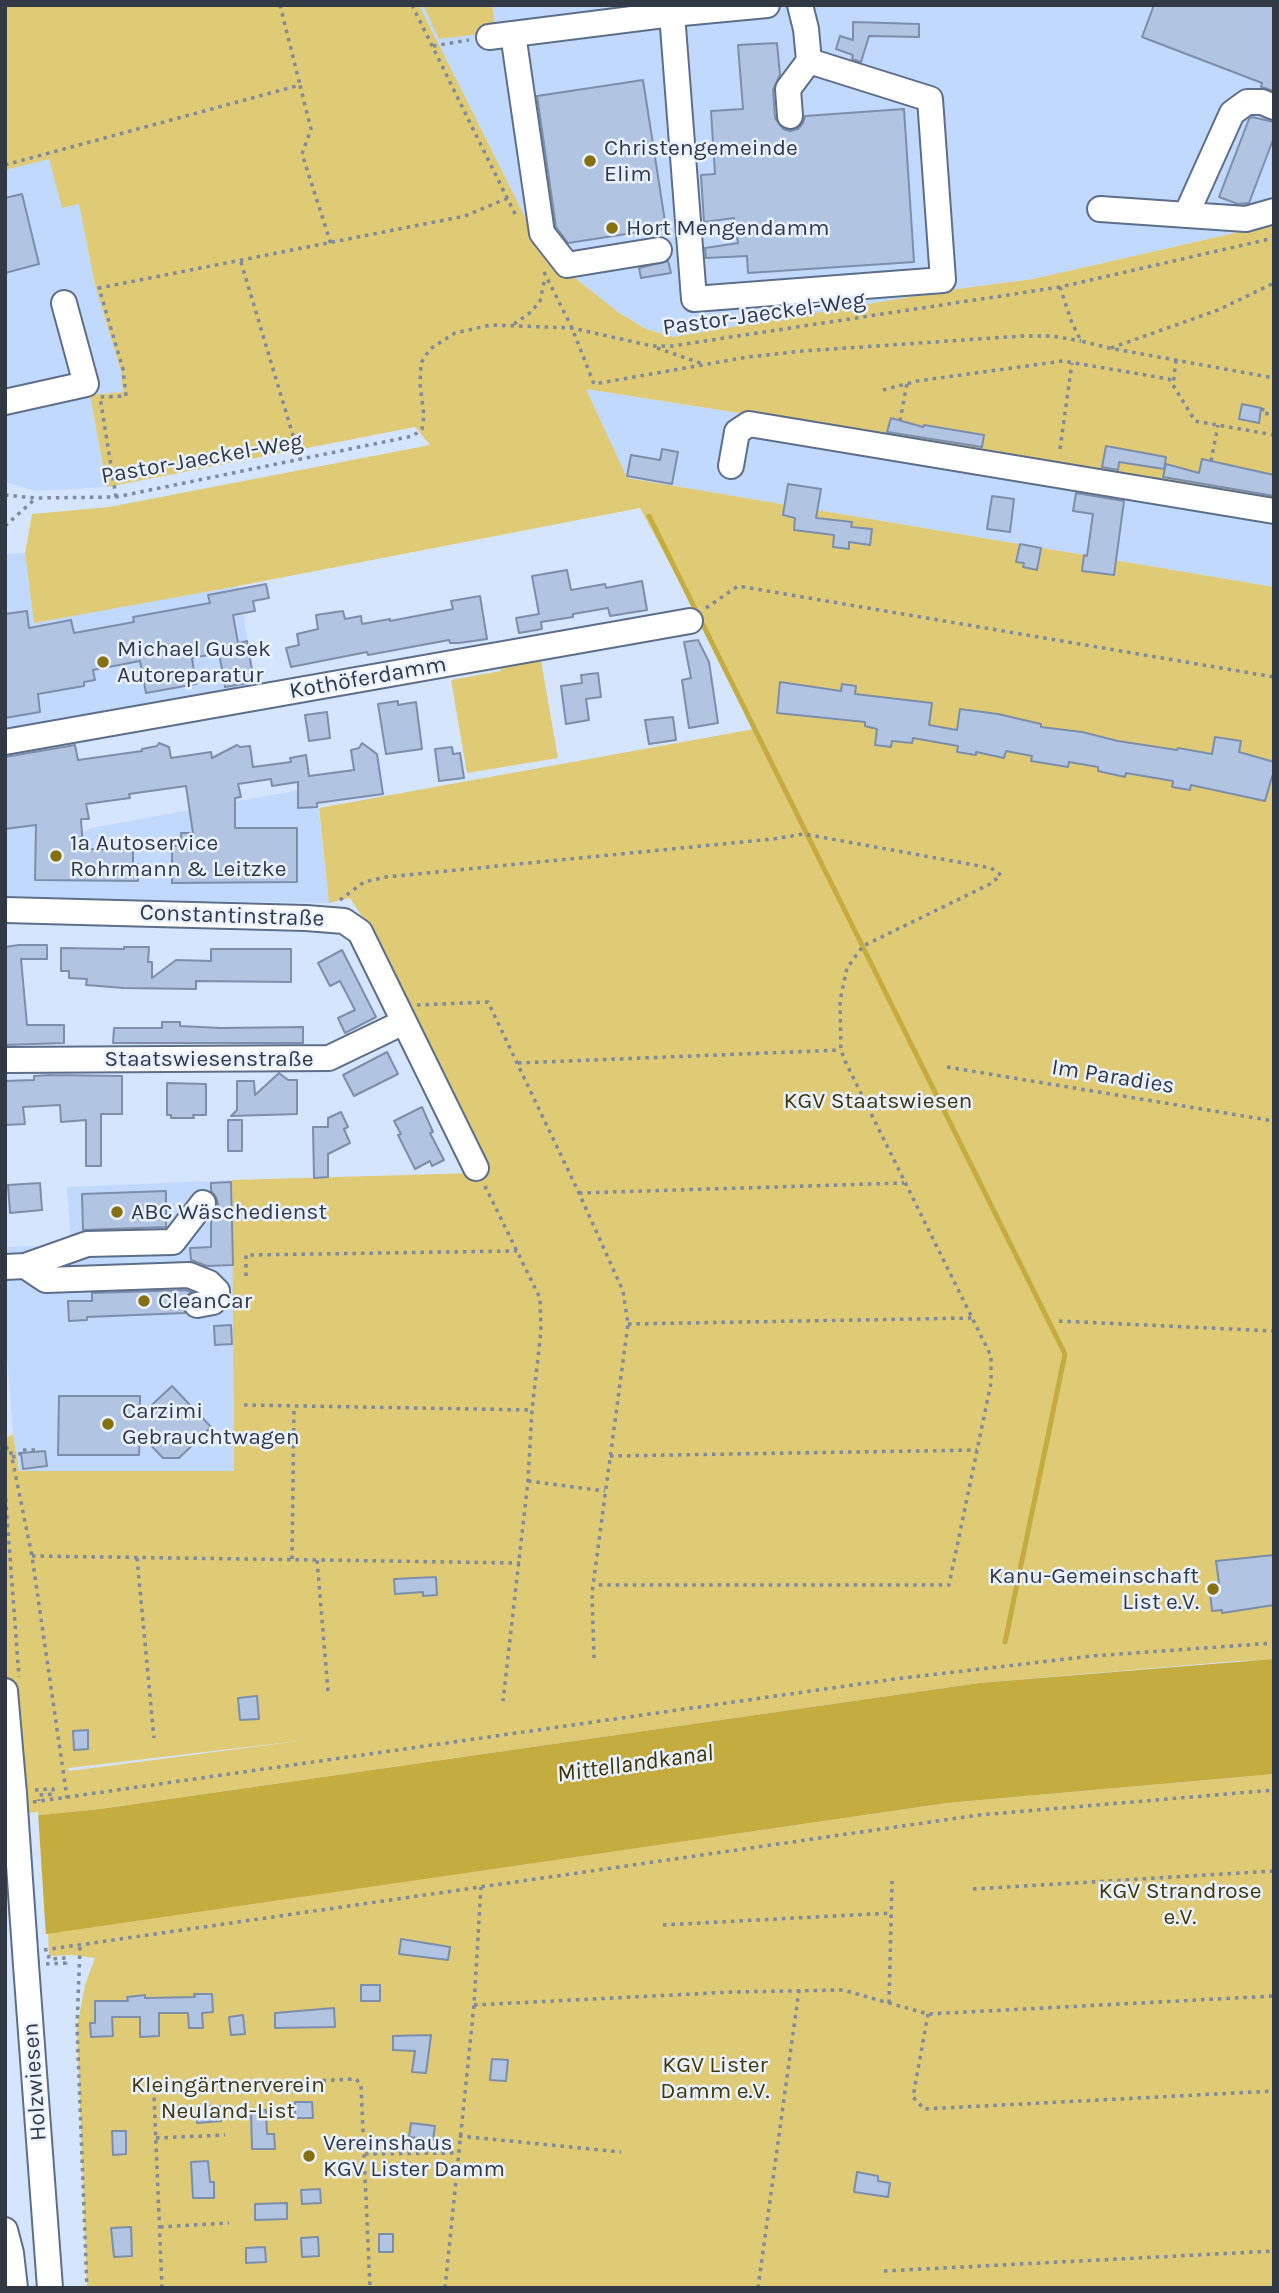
<!DOCTYPE html>
<meta charset="utf-8">
<style>
body{margin:0}
#map{position:relative;width:1279px;height:2293px;overflow:hidden;background:#d6e5fe;font-family:Karla,sans-serif}
canvas{display:block}
.frame{position:absolute;inset:0;border:7px solid #313945;pointer-events:none}
</style>
<div id="map">
<canvas width="1279" height="2293"></canvas>
<div class="frame"></div>
</div>
<script>
const context = document.querySelector('canvas').getContext('2d');
context.lineJoin = 'round';
function fill(path, color) { context.fillStyle = color; context.fill(path, 'evenodd'); }
const poly = rows => new Path2D(rows.map(r => 'M' + r).join(''));
function stroke(path, color, width, dash) { context.strokeStyle = color; context.lineWidth = width; context.lineCap = dash ? 'butt' : 'round'; context.setLineDash(dash || []); context.stroke(path); }
function label(font, color, halo, rows, align = 'center') {
  context.font = font + ' Karla,sans-serif'; context.lineWidth = 5; context.setLineDash([]); context.textBaseline = 'middle'; context.strokeStyle = halo; context.fillStyle = color; for (const [text, x, y, turn = 0] of rows) {
    context.save(); context.translate(x, y); context.rotate((+turn || 0) * Math.PI / 180); context.textAlign = isNaN(turn) ? turn : align; if (halo) context.strokeText(text, 0, 0); context.fillText(text, 0, 0); context.restore();
  }
}
fill(poly([
 [419,5,1274,5,1274,224,1033,279,957,289,673,337,646,329,618,312,560,266,532,231],
 [49,158,62,207,79,203,95,285,121,371,123,392,90,395,107,487,36,491,5,482,5,170],
 [585,389,873,434,1274,503,1274,587,626,478],
 [25,553,34,622,238,586,258,696,5,736,5,554],
 [316,787,329,903,5,898,5,829,35,825,36,831,84,832,91,828],
 [232,1180,234,1471,19,1471,13,1434,5,1330,5,1247,71,1245,67,1187]
]), '#c2d9fe');
fill(poly([
 [5,5,419,5,532,231,560,266,618,312,646,329,673,337,957,289,1033,279,1274,224,1274,503,873,434,586,389,627,478,1274,587,1274,1660,1238,1661,979,1683,100,1809,5,1819,5,1439,13,1434,19,1471,234,1471,232,1180,474,1173,405,1000,381,946,350,898,329,903,319,808,754,729,697,614,640,508,238,586,34,623,25,553,32,514,109,507,430,445,415,427,107,487,90,395,123,392,121,371,95,285,79,204,62,208,49,159,5,170],
 [306,1740,69,1771,68,1768,69,1768],
 [423,5,492,5,496,32,439,39],
 [540,655,558,758,467,773,451,680,501,671,499,662],
 [1274,1774,1274,2288,87,2288,77,2027,85,1985,95,1958,72,1955,49,1956,48,1933,947,1803]
]), '#dfcb75');
fill(poly([
 [1274,1659,1274,1774,947,1803,5,1940,12,1818,100,1809,979,1683]
]), '#c5ac3e');
fill(poly([
 [38,1812,46,1937,5,1943,5,1815]
]), '#d6e5fe');
stroke(poly([
 [649,516,1065,1354,1005,1642]
]), '#c5ac3e', 5);
const building = poly([
 [1154,5,1274,5,1274,91,1261,87,1262,83,1142,37,1154,5],
 [853,22,919,24,919,37,869,36,861,62,852,59,853,55,836,49,840,36,853,40,853,22],
 [777,43,780,75,773,90,775,118,783,129,790,131,798,129,803,123,805,116,904,109,914,262,748,273,747,256,706,258,705,248,738,243,734,218,704,222,701,175,715,174,711,111,743,109,738,45,777,43],
 [643,80,666,228,568,243,556,227,537,96,643,80],
 [1252,117,1274,122,1274,137,1249,203,1238,204,1219,197,1249,119,1252,117],
 [22,194,39,264,5,273,5,198,22,194],
 [668,261,671,273,641,278,639,268,668,261],
 [1242,404,1261,408,1259,423,1239,419,1242,404],
 [891,418,923,427,924,425,984,435,982,447,887,432,891,418],
 [1106,446,1166,457,1164,469,1119,462,1118,470,1102,467,1106,446],
 [662,449,678,452,672,484,627,476,631,455,660,460,662,449],
 [1202,459,1274,475,1274,496,1163,477,1166,464,1199,473,1202,459],
 [788,484,821,489,816,518,852,522,851,527,872,529,870,545,849,542,849,549,833,547,834,535,794,530,795,518,783,515,788,484],
 [1076,493,1124,501,1114,575,1082,571,1084,555,1087,556,1093,514,1073,511,1076,493],
 [992,496,1014,499,1010,532,987,529,992,496],
 [1020,544,1041,548,1037,570,1023,567,1024,563,1016,562,1020,544],
 [567,570,571,590,605,584,606,588,642,581,647,610,610,616,608,608,573,614,573,617,541,622,542,629,519,633,516,618,539,614,532,576,567,570],
 [266,584,269,598,253,601,255,611,233,615,238,643,247,641,254,682,225,687,219,653,192,658,196,684,146,693,140,661,93,670,95,680,84,682,84,686,38,694,40,712,5,718,5,614,27,611,29,628,71,620,74,633,134,622,133,617,210,603,208,595,266,584],
 [480,596,487,639,459,643,450,643,449,640,368,655,367,652,291,667,286,648,299,645,297,634,318,629,316,615,343,611,345,619,361,616,362,624,390,619,390,621,453,609,451,601,480,596],
 [698,640,709,662,718,723,689,728,682,680,691,678,684,642,698,640],
 [598,673,601,697,586,699,589,720,566,724,561,686,582,683,581,675,598,673],
 [780,682,841,691,842,684,856,686,855,694,932,703,929,725,957,730,960,709,998,714,1041,724,1041,727,1082,732,1118,741,1177,750,1178,748,1212,754,1215,737,1241,741,1239,752,1274,762,1274,770,1265,801,1191,785,1190,790,1172,787,1173,781,1126,773,1125,777,1098,771,1098,767,1069,762,1068,767,1031,761,1032,756,1006,751,1004,758,976,752,976,755,957,752,958,746,913,738,912,743,892,741,891,747,875,745,877,729,865,726,865,722,777,713,780,682],
 [398,701,398,705,416,702,422,749,386,754,378,704,398,701],
 [327,712,330,738,309,741,305,715,327,712],
 [673,717,676,740,649,744,645,720,673,717],
 [159,743,169,747,171,758,211,752,212,758,237,745,240,747,250,746,253,767,291,762,290,758,306,755,309,776,354,770,351,750,359,748,362,743,377,754,383,794,317,803,317,807,298,808,298,782,272,786,271,779,238,784,241,797,235,798,235,828,297,828,297,882,172,883,172,846,181,846,181,833,193,833,186,786,129,794,130,798,86,804,89,819,81,819,83,849,133,850,133,864,138,864,138,881,35,880,36,825,5,829,5,757,75,745,78,760,142,751,142,749,157,746,159,743],
 [452,747,453,754,460,753,464,778,439,781,435,749,452,747],
 [19,945,47,945,47,959,21,959,27,1025,64,1025,64,1043,5,1045,5,947,19,945],
 [124,947,149,947,148,962,152,962,152,978,176,960,211,961,211,949,291,949,291,982,196,981,196,989,124,988,86,985,87,979,69,978,69,971,61,971,61,948,124,949,124,947],
 [342,950,376,1017,345,1033,338,1018,355,1010,340,981,330,986,318,963,342,950],
 [162,1022,180,1022,180,1026,221,1028,303,1027,303,1043,113,1043,114,1028,162,1028,162,1022],
 [387,1052,398,1074,354,1096,343,1075,387,1052],
 [279,1073,288,1080,297,1080,297,1114,231,1116,237,1110,237,1081,254,1081,255,1095,279,1073],
 [51,1075,122,1076,122,1114,101,1114,101,1166,86,1166,86,1120,61,1122,60,1105,23,1107,25,1124,5,1125,5,1081,34,1080,34,1076,51,1075],
 [167,1083,206,1084,206,1115,193,1115,194,1118,171,1118,171,1115,167,1115,167,1083],
 [422,1107,433,1132,430,1133,444,1160,432,1166,430,1161,415,1169,398,1135,401,1134,394,1121,422,1107],
 [341,1112,348,1127,344,1129,350,1143,328,1154,328,1177,314,1178,313,1127,328,1127,328,1118,341,1112],
 [228,1120,242,1120,242,1151,228,1151,228,1120],
 [231,1182,233,1265,207,1266,191,1260,190,1248,211,1247,211,1223,218,1204,216,1197,211,1191,211,1183,231,1182],
 [40,1183,42,1210,10,1213,8,1185,40,1183],
 [166,1191,166,1227,83,1230,82,1194,166,1191],
 [186,1290,191,1292,183,1301,185,1313,87,1317,87,1320,69,1321,68,1301,92,1301,92,1293,186,1290],
 [231,1325,232,1344,215,1345,214,1326,231,1325],
 [172,1386,211,1427,179,1458,163,1458,140,1434,139,1455,58,1455,59,1396,140,1396,140,1416,172,1386],
 [45,1451,47,1466,23,1469,21,1453,45,1451],
 [1274,1555,1274,1605,1222,1613,1222,1610,1212,1611,1209,1584,1219,1583,1216,1561,1274,1555],
 [436,1577,437,1595,423,1596,423,1592,395,1594,394,1579,436,1577],
 [257,1696,259,1719,240,1720,238,1698,257,1696],
 [88,1730,88,1749,74,1750,73,1731,88,1730],
 [401,1939,450,1947,448,1960,399,1954,401,1939],
 [361,1985,380,1985,380,2001,361,2001,361,1985],
 [194,1994,212,1994,213,2012,202,2013,203,2028,189,2028,188,2013,159,2013,159,2036,140,2037,140,2017,112,2017,113,2036,91,2037,90,2023,95,2023,95,2001,128,2001,127,1997,145,1995,145,1998,195,1997,194,1994],
 [334,2008,335,2027,275,2028,275,2013,334,2008],
 [243,2015,245,2034,231,2035,229,2017,243,2015],
 [431,2035,426,2073,412,2072,415,2051,393,2050,393,2036,431,2035],
 [492,2059,508,2060,506,2081,490,2080,492,2059],
 [295,2102,312,2102,313,2118,295,2118,295,2102],
 [220,2106,221,2121,197,2123,196,2107,220,2106],
 [266,2110,267,2134,274,2134,275,2149,252,2149,251,2111,266,2110],
 [411,2123,435,2126,433,2140,409,2137,411,2123],
 [112,2131,126,2131,126,2154,113,2155,112,2131],
 [208,2161,210,2182,214,2182,214,2198,193,2198,191,2162,208,2161],
 [857,2172,878,2176,878,2181,890,2183,888,2197,854,2192,857,2172],
 [320,2189,321,2203,302,2204,301,2190,320,2189],
 [287,2203,287,2219,255,2220,255,2204,287,2203],
 [131,2227,132,2256,114,2257,111,2228,131,2227],
 [379,2234,393,2234,393,2252,379,2252,379,2234],
 [318,2237,319,2256,302,2257,301,2238,318,2237],
 [265,2247,266,2262,246,2263,246,2248,265,2247]
]);
fill(building, '#b1c4e2');
stroke(building, '#7d8eaa', 2);
const minor = poly([
 [672,14,694,299,943,280,930,99,809,61,806,29,800,5],
 [513,34,542,233,567,265,659,250],
 [489,37,672,14,767,5],
 [790,116,788,89,809,61],
 [1100,209,1246,219,1274,211],
 [1186,215,1232,113,1247,102,1262,102,1274,107],
 [5,402,86,384,64,303],
 [731,466,737,432,749,424,1274,511],
 [5,742,690,621],
 [5,910,306,918,344,921,360,932,476,1168],
 [5,1060,329,1058,404,1022],
 [25,1266,87,1244,173,1242,203,1203],
 [5,1267,25,1266,46,1280,189,1275,209,1283,217,1291,217,1298,213,1302,197,1305],
 [5,1691,14,1794],
 [26,1965,50,2288],
 [5,2230,11,2253,15,2288]
]);
stroke(minor, '#5d6e89', 28);
stroke(poly([
 [280,5,300,85],
 [412,5,517,218],
 [433,46,469,40],
 [5,165,300,85,311,129,302,154,331,244],
 [241,262,300,459],
 [544,272,572,328,594,384,748,357,803,351,1022,336,1052,336,1081,341],
 [1060,287,1072,323,1081,341,1109,348,1274,378],
 [514,324,531,312,540,301,545,278],
 [657,348,703,364],
 [1111,348,1218,310,1274,283],
 [1176,360,1173,385,1195,421,1274,435],
 [883,390,917,381,1063,361,1169,379,1173,385],
 [1261,409,1265,410,1264,413,1274,415],
 [900,421,907,383],
 [1060,449,1072,363],
 [1211,461,1218,425],
 [5,495,36,498,116,497,413,436,422,429,424,416,420,384,421,363,430,349,455,333,491,325,572,328,652,346,672,346,1060,287,1274,238],
 [116,497,100,397,126,396,123,369,99,288,465,216,508,198],
 [5,526,36,498],
 [706,608,738,586,1274,677],
 [340,900,364,882,386,877,773,839,804,834,991,868,1001,875,990,884,863,946,847,968,840,1001,841,1050,845,1061,991,1356,991,1383,949,1585,594,1585],
 [417,1005,488,1002,579,1193,623,1291,628,1324,592,1593,594,1658],
 [518,1063,841,1050],
 [947,1067,1274,1121],
 [485,1186,540,1298,541,1331,532,1410,528,1481,503,1701],
 [579,1193,904,1183],
 [246,1276,246,1255,517,1251],
 [1059,1321,1274,1331],
 [628,1324,972,1318],
 [244,1405,532,1410],
 [5,1427,5,1435],
 [5,1448,10,1448,32,1556,67,1798],
 [610,1456,977,1450],
 [12,1457,20,1456,20,1450,35,1450],
 [528,1481,605,1491],
 [5,1490,19,1677],
 [32,1556,317,1560],
 [137,1558,154,1738],
 [292,1559,294,1406],
 [328,1691,317,1560,520,1563],
 [35,1790,53,1789,54,1794,39,1795,39,1801],
 [33,1802,895,1679,1092,1656,1274,1643],
 [973,1889,1274,1871],
 [663,1925,891,1913],
 [80,1947,77,2027,87,2288],
 [44,1950,979,1815,1274,1790],
 [46,1964,66,1963,66,1958,49,1959,48,1953],
 [889,2003,892,1881],
 [474,2005,732,1992,843,1990,928,2014,1274,1996],
 [928,2014,913,2097,924,2109,1274,2091],
 [459,2136,621,2152],
 [156,2138,225,2135],
 [365,2154,457,2153],
 [160,2227,229,2223],
 [884,2271,1274,2251],
 [162,2288,154,2095,159,2088,356,2079,361,2085,370,2288],
 [445,2288,474,2005,481,1887],
 [758,2288,799,1990]
]), '#7f8a9c', 3.5, [3.5, 5]);
stroke(minor, '#fff', 24);
const minorBridge = poly([
 [14,1794,26,1965]
]);
stroke(minorBridge, '#5d6e89', 28, []);
stroke(minorBridge, '#fff', 24);
for (const [x, y, r, color] of [
 [590,161,7,"#857112"],
 [612,228,7,"#857112"],
 [103,662,7,"#857112"],
 [56,856,7,"#857112"],
 [117,1212,7,"#857112"],
 [144,1301,7,"#857112"],
 [108,1424,7,"#857112"],
 [1213,1589,7,"#857112"],
 [309,2156,7,"#857112"]
]) { const dot = new Path2D(); dot.arc(x, y, r, 0, 2 * Math.PI); context.fillStyle = color; context.fill(dot); stroke(dot, '#eaf2ff', 2.5); }
label('23px', '#313945', '#eaf2ff', [
 ["Christengemeinde",604,148],
 ["Elim",604,174],
 ["Hort Mengendamm",626,228],
 ["Michael Gusek",117,649],
 ["Autoreparatur",117,675],
 ["1a Autoservice",70,843],
 ["Rohrmann & Leitzke",70,869],
 ["ABC Wäschedienst",131,1212],
 ["CleanCar",158,1301],
 ["Carzimi",122,1411],
 ["Gebrauchtwagen",122,1437],
 ["Kanu-Gemeinschaft",1199,1576,"right"],
 ["List e.V.",1199,1602,"right"],
 ["Vereinshaus",323,2143],
 ["KGV Lister Damm",323,2169]
], 'left');
label('23px', '#313945', '#eaf2ff', [
 ["Pastor-Jaeckel-Weg",764,314,-8],
 ["Pastor-Jaeckel-Weg",202,459,-10],
 ["Kothöferdamm",368,678,-10],
 ["Constantinstraße",232,916,2],
 ["Staatswiesenstraße",209,1059],
 ["Im Paradies",1113,1077,9],
 ["Holzwiesen",35,2082,-94]
]);
label('23px', '#413707', '#eaf2ff', [
 ["KGV Staatswiesen",878,1101],
 ["KGV Strandrose",1180,1891],
 ["e.V.",1180,1917],
 ["KGV Lister",715,2065],
 ["Damm e.V.",715,2091],
 ["Kleingärtnerverein",228,2085],
 ["Neuland-List",228,2111]
]);
label('italic 24px', '#3b3101', '#eaf2ff', [
 ["Mittellandkanal",635,1764,-8]
]);
</script>
